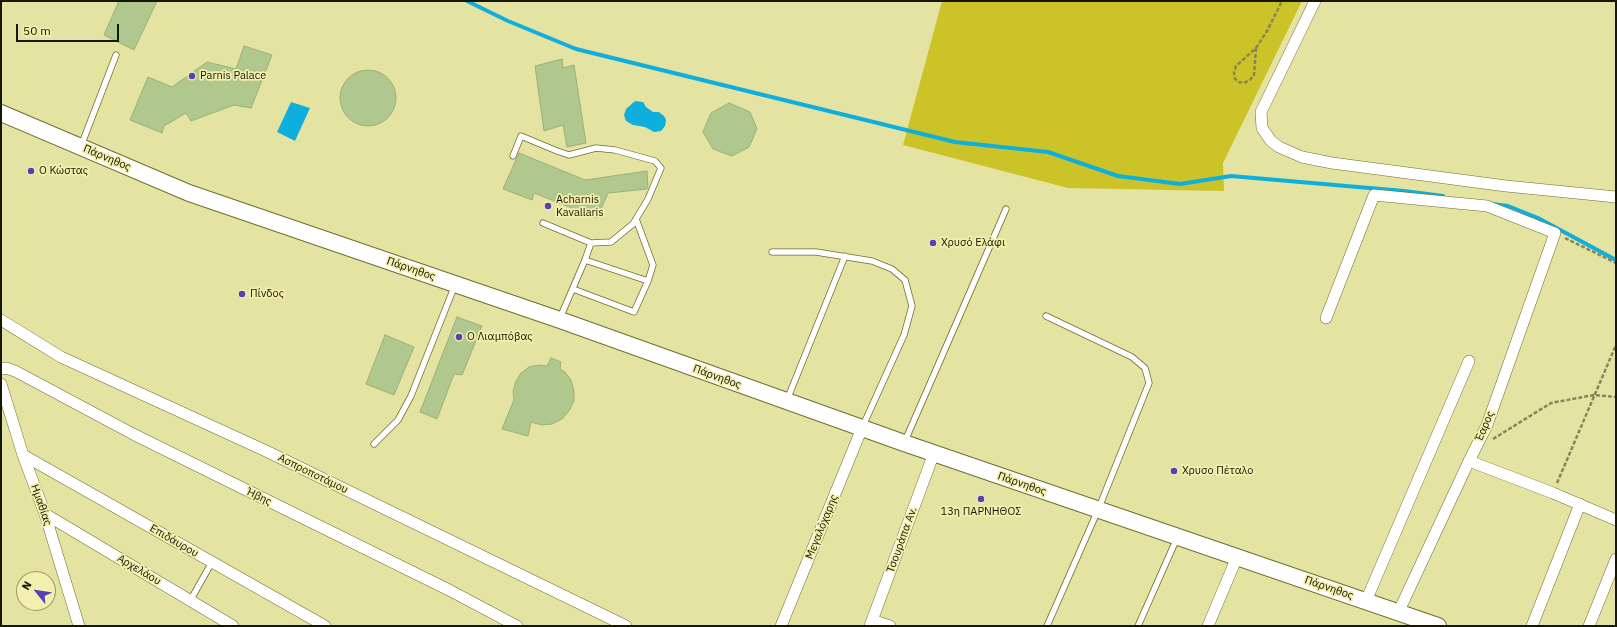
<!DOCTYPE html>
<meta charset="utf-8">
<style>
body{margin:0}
#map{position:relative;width:1617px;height:627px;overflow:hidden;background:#e5e3a2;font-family:"IBM Plex Sans",sans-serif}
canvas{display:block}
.frame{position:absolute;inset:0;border:2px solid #171600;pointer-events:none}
.north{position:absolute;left:16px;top:571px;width:40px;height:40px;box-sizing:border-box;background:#f3f0af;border:1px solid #9b9969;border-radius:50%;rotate:300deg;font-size:11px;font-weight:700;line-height:16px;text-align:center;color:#171600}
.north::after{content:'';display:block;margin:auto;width:14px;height:18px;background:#573fb7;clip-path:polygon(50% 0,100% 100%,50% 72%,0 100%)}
.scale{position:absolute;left:16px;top:24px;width:103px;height:18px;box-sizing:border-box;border:2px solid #171600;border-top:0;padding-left:5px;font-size:12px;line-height:14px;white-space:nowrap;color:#171600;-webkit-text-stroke:3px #f3f0af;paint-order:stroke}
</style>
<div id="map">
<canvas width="1617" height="627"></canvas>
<div class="frame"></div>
<div class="north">N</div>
<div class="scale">50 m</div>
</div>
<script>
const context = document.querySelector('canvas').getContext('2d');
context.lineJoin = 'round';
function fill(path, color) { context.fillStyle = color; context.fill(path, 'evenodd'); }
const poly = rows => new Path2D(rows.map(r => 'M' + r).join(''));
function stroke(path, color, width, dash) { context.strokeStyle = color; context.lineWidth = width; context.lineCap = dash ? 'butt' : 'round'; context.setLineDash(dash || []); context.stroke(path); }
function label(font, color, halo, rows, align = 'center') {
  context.font = font + ' "IBM Plex Sans",sans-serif'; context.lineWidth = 3.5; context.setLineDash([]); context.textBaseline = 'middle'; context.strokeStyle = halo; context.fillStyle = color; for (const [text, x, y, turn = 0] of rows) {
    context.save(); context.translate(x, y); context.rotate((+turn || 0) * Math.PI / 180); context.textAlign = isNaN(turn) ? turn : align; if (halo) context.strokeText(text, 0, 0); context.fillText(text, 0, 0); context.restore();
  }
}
fill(poly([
 [942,1,1302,1,1223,163,1224,191,1068,188,903,145]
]), '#cbc327');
fill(poly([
 [635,101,643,102,646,107,653,112,659,112,664,116,666,120,665,126,661,131,654,132,645,127,633,125,626,121,624,115,626,109],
 [291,102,310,108,295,141,277,132]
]), '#0fafdd');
stroke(poly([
 [467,1,508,21,576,49,955,142,1048,152,1118,176,1180,184,1231,176,1404,191,1443,196],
 [1493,204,1508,206,1538,218,1616,260]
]), '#0fafdd', 4);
const building = poly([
 [119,1,157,1,134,50,104,35,119,1],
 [244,46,272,55,251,108,234,105,191,121,186,113,164,126,162,133,130,120,148,77,172,87,207,62,236,69,244,46],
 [562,59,563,68,574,65,586,143,567,147,563,125,544,131,535,66,562,59],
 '340 98a28 28 0 1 1 56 0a28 28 0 1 1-56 0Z',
 [729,103,750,112,757,129,749,147,732,156,713,149,703,132,711,113,729,103],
 [519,153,585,180,647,171,648,187,647,189,608,193,597,218,534,193,532,200,503,189,519,153],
 [457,317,482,326,462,375,454,374,437,419,420,412,457,317],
 [385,335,414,347,394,395,366,384,385,335],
 [551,358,561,362,560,369,565,372,571,380,574,391,574,401,569,411,562,419,552,424,542,425,531,422,528,436,502,429,514,400,513,391,516,381,521,373,529,367,539,365,547,366,551,358]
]);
fill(building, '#b0c88d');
stroke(building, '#99b077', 1);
const service = poly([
 [81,146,116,55],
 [513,156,521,136,557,151,569,155,596,148,615,150,655,161,661,168,648,199,633,224,611,242,591,243,543,223],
 [772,252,816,252,872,261,892,269,905,280,912,306,904,335,862,428],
 [585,260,591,243],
 [573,289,634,312,648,281],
 [1046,316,1132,357,1145,368,1149,383,1098,510,1047,626],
 [560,318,585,260,648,281,653,265,636,219],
 [787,400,845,256],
 [905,441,1006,209],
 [374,444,398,420,411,396,455,285],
 [190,601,212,562],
 [1138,626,1177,538]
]);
const minor = poly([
 [1315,1,1261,112,1262,128,1271,141,1279,147,1302,157,1332,163,1506,186,1616,197],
 [1326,318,1374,195,1487,206,1555,233,1487,425,1469,461,1398,613],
 [1,320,61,357,266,451,626,626],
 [1,369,6,368,15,371,133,434,451,591,517,626],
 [1,384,23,455,45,514,79,626],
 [23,455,325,626],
 [1469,461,1553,493,1616,520],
 [45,514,233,626],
 [1366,601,1469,361],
 [872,620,890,626],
 [781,626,862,428],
 [870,626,934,453],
 [1208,626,1237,557],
 [1532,626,1580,504],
 [1589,626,1616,559]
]);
const secondary = poly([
 [1,113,189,193,560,320,904,443,1438,626]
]);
stroke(service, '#706d2f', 7);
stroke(minor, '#706d2f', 12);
stroke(secondary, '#706d2f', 18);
stroke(poly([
 [1256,48,1254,75,1250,80,1244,83,1239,82,1235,79,1234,73,1236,66,1256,48],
 [1256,48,1267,31,1282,1],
 [1565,238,1616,263],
 [1493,439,1551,403,1594,395,1616,397],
 [1557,483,1616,345]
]), '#888659', 2.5, [4, 2]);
stroke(service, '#fff', 5.5);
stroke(minor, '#fff', 11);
stroke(secondary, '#fff', 16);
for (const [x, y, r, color] of [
 [192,76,4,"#573fb7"],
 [31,171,4,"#573fb7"],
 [548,206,4,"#573fb7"],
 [933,243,4,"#573fb7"],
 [242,294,4,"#573fb7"],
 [459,337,4,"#573fb7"],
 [1174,471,4,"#573fb7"],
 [981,499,4,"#573fb7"]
]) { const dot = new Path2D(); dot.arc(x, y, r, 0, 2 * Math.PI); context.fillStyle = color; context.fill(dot); stroke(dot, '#f3f0af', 1.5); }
label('11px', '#171600', '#f3f0af', [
 ["Parnis Palace",200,76],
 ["Ο Κώστας",39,171],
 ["Acharnis",556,200],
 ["Kavallaris",556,213],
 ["Χρυσό Ελάφι",941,243],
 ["Πίνδος",250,294],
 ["Ο Λιαμπόβας",467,337],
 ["Χρυσο Πέταλο",1182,471],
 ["13η ΠΑΡΝΗΘΟΣ",981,512,"center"]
], 'left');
label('11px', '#171600', '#f3f0af', [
 ["Πάρνηθος",107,158,23],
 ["Πάρνηθος",411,269,19],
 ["Πάρνηθος",717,377,20],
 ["Έαρος",1485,426,-67],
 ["Ασπροποτάμου",313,474,26],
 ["Πάρνηθος",1022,484,19],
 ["Ήβης",259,497,26],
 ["Ημαθίας",41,505,71],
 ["Μεγαλόχαρης",822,527,-68],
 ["Τσουράπα Αν.",902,540,-70],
 ["Επιδάυρου",174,541,30],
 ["Αρχελάου",139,570,31],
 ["Πάρνηθος",1329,588,19]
]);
</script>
